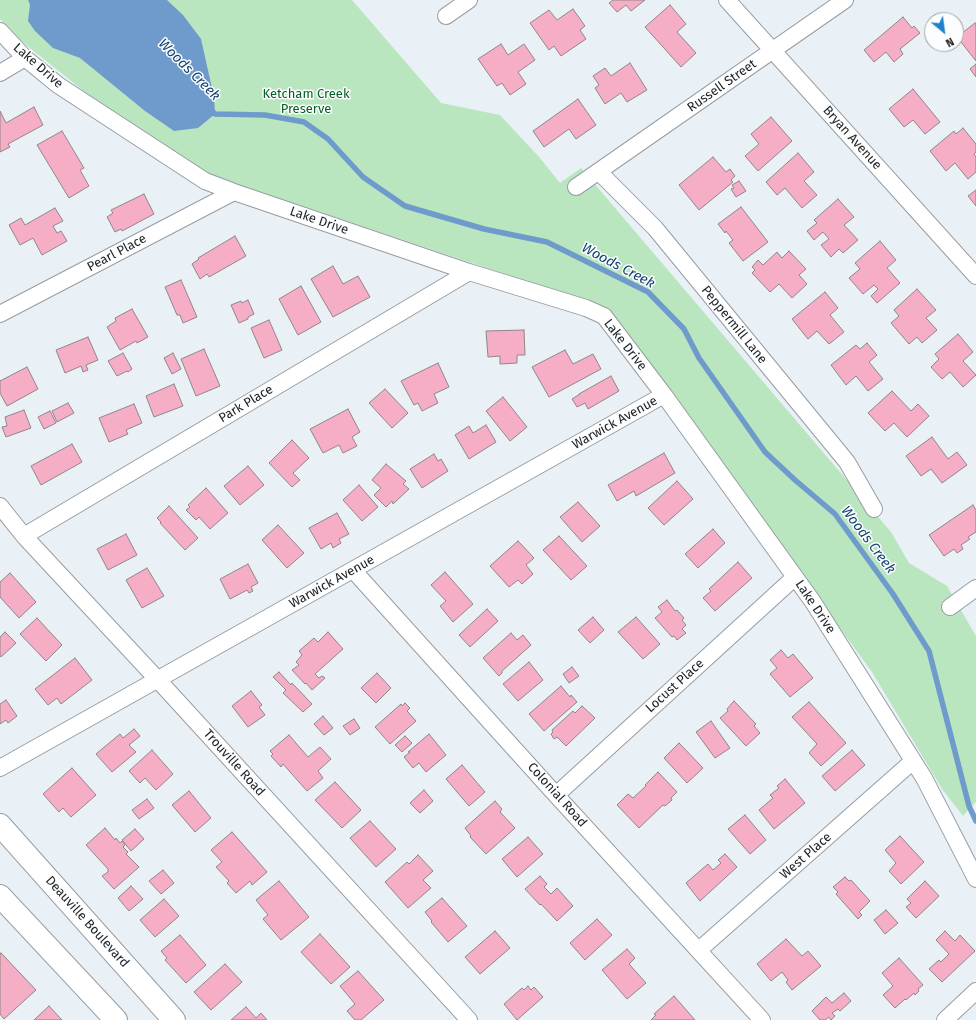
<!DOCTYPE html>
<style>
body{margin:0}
#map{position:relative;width:976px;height:1020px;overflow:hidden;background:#e9f0f6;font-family:"Fira Sans",sans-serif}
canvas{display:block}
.north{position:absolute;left:924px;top:12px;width:40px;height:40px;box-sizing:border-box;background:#fbfdfe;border:1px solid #a2a4a6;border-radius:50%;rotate:151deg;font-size:11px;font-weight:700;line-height:16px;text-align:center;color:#1d1f21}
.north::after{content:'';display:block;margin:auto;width:14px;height:18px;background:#1d81cc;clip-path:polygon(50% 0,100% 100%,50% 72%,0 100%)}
</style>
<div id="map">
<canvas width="976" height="1020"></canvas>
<div class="north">N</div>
</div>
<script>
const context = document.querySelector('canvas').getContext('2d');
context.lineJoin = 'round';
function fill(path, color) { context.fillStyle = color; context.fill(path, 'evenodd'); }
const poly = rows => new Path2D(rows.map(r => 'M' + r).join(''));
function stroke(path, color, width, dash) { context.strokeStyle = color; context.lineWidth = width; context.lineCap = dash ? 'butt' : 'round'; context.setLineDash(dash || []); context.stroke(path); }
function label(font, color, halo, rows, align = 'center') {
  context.font = font + ' "Fira Sans",sans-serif'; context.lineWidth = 3; context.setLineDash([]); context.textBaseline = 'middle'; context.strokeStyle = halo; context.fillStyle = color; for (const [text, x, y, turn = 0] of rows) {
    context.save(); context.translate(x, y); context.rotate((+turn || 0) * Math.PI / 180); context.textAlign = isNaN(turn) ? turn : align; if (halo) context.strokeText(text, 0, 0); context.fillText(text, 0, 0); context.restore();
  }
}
fill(poly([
 [0,0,352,0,441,103,500,115,540,158,560,183,581,168,891,532,909,563,947,586,976,636,976,802,963,816,942,789,872,672,606,308,201,172,105,108,16,37,0,19]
]), '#b9e6bf');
fill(poly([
 [28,0,167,0,183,15,201,39,214,97,215,114,198,128,174,131,145,111,80,58,53,48,35,31,28,21,30,5]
]), '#6f9bcc');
stroke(poly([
 [210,109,215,114,265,115,304,122,328,139,363,177,405,206,484,229,547,242,648,292,684,329,699,358,765,452,795,480,835,514,893,594,929,651,969,806,976,821]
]), '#6f9bcc', 5.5);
const building = poly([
 [613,0,645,0,631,11,626,5,617,12,609,3,613,0],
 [670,5,686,24,677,32,696,53,681,67,645,27,670,5],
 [573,9,585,26,580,30,586,39,561,56,554,46,549,50,530,23,549,10,557,20,573,9],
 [903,17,912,28,914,26,920,33,900,49,903,54,894,62,886,52,874,62,864,50,903,17],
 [975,23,976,25,976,61,957,37,975,23],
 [501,44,508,55,524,44,535,60,518,72,526,84,510,95,502,83,497,86,478,59,501,44],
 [630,63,647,90,627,102,621,93,605,104,595,88,599,85,593,76,605,68,611,76,630,63],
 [976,64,976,77,970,69,976,64],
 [913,89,940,122,925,134,913,120,904,127,889,109,913,89],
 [578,99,596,125,576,139,569,129,544,147,533,131,578,99],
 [34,107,43,125,8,144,10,147,0,152,0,111,6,123,34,107],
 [771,117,792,141,758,171,745,156,759,144,751,134,771,117],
 [963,128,976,144,976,152,974,154,976,157,976,172,968,179,955,163,946,171,930,151,954,131,956,134,963,128],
 [62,131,84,168,80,170,89,186,69,198,37,145,62,131],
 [798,153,814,172,804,181,817,195,802,208,785,188,777,195,766,182,798,153],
 [713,157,726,172,730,169,735,176,731,180,733,182,699,210,679,185,713,157],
 [739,181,746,191,736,197,731,189,734,188,732,185,739,181],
 [976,190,976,206,968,196,976,190],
 [144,194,154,214,122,231,121,229,115,232,107,217,113,213,111,210,144,194],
 [838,199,854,217,844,225,858,240,843,253,839,249,831,257,821,245,829,239,823,232,814,240,807,231,817,223,814,220,838,199],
 [741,207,768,242,743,261,729,243,733,240,726,231,725,233,718,224,741,207],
 [55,208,63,221,53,226,57,233,61,231,67,241,42,255,33,238,20,245,9,225,21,218,25,225,55,208],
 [235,236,246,256,209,277,207,274,200,279,192,264,199,259,198,258,235,236],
 [880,241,896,260,887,268,900,283,877,303,871,296,878,289,874,285,863,294,849,278,860,269,855,263,880,241],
 [789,251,806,269,799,275,807,284,792,298,779,284,770,292,752,273,755,270,752,267,758,260,763,265,777,252,782,258,789,251],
 [333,266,343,284,358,276,370,297,333,317,311,279,333,266],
 [181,280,197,317,183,323,180,315,177,315,165,287,181,280],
 [301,286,321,322,298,335,279,299,301,286],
 [917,289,936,310,926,318,937,330,922,343,917,337,909,344,891,323,899,316,894,310,917,289],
 [825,292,838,308,830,315,844,332,829,344,817,331,808,339,792,319,825,292],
 [248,300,254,314,248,317,248,319,239,323,231,305,241,301,242,303,248,300],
 [132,309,148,337,137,343,136,341,120,350,107,327,116,321,115,318,132,309],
 [269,320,282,350,264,358,251,328,269,320],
 [524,330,525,355,517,355,517,363,500,364,500,356,488,357,486,331,524,330],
 [958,334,973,352,963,361,976,375,963,387,950,372,942,379,931,367,939,359,935,354,958,334],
 [88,337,98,360,86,365,88,370,83,372,81,366,65,373,56,350,88,337],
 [867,343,877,355,869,362,883,379,868,391,856,376,846,385,831,365,856,345,860,349,867,343],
 [204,349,220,386,196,396,181,359,204,349],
 [565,350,573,364,593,354,601,369,549,397,532,367,565,350],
 [123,353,132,369,128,372,127,371,117,376,108,361,123,353],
 [173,353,181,369,172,374,164,358,173,353],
 [438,363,449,387,434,394,438,403,422,411,418,403,414,405,401,381,438,363],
 [27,367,38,389,7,406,0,393,0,381,27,367],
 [611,376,619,391,588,409,585,403,577,407,572,399,580,394,579,394,611,376],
 [174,384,183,406,154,417,146,396,174,384],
 [385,389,408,413,392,428,369,403,385,389],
 [892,391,911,411,918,404,929,416,907,437,894,423,885,431,868,413,892,391],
 [503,397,527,427,510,441,486,411,503,397],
 [68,403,74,413,57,422,52,411,68,403],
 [134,404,142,423,126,430,128,434,109,442,99,418,134,404],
 [348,409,360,432,352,437,357,446,343,453,339,445,323,453,310,429,348,409],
 [24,410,31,428,6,437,2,427,7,426,5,417,24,410],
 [50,411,56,423,44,429,38,417,50,411],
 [486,425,496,442,469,459,455,435,469,426,473,433,486,425],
 [932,437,948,459,957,452,967,465,942,483,931,469,921,476,906,456,932,437],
 [292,440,309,458,293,473,300,480,292,487,269,463,292,440],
 [72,444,82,462,41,485,31,466,72,444],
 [664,453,675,473,636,496,634,491,617,501,608,485,664,453],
 [434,454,438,461,441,459,448,471,422,488,410,469,434,454],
 [386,464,406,481,403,484,409,489,393,504,392,501,386,507,374,495,381,488,372,480,386,464],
 [248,466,264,485,240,505,224,486,248,466],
 [677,481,693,499,664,525,648,508,677,481],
 [359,485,378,507,362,521,343,500,359,485],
 [206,488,228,513,210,529,199,517,196,520,186,510,190,507,188,505,206,488],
 [578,502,600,526,582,542,560,517,578,502],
 [973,505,976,510,976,532,968,537,970,539,961,545,963,549,957,553,954,549,944,556,929,535,973,505],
 [169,506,198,538,185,550,160,523,161,522,157,518,169,506],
 [337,513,349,534,339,539,341,543,333,548,331,543,321,549,309,528,337,513],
 [278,525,304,553,287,568,262,540,278,525],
 [713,529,725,543,698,568,685,554,713,529],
 [126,534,137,555,108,570,97,549,126,534],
 [559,536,587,566,571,580,543,550,559,536],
 [518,541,534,558,526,565,533,574,522,584,518,580,509,587,490,566,518,541],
 [738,562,752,578,715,611,703,598,711,591,709,589,738,562],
 [248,564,258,583,251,587,253,591,249,593,247,590,230,599,220,579,248,564],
 [147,568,164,596,142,608,126,580,147,568],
 [445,572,473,604,453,622,440,606,446,601,431,585,445,572],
 [10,573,36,602,19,618,0,597,0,582,10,573],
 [667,600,675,611,677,610,684,618,682,620,686,625,682,629,686,633,677,640,674,636,672,637,655,618,662,612,658,607,667,600],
 [487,609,498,621,470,647,459,635,487,609],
 [593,617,604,630,590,643,578,630,593,617],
 [636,617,660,644,643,659,618,632,636,617],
 [37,618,62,645,46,661,20,634,37,618],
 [5,632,16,643,1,657,0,655,0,637,5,632],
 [328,632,343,649,315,674,319,678,322,676,325,678,312,690,306,683,305,684,292,670,299,665,296,662,302,655,299,651,314,638,318,642,328,632],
 [511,633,517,640,523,635,531,645,502,671,502,673,499,676,483,658,511,633],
 [781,650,788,658,793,654,813,678,790,697,770,674,777,668,770,660,781,650],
 [75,658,92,680,61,704,57,698,48,705,35,689,75,658],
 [529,662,543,680,518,701,503,684,529,662],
 [572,667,579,676,569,683,563,674,572,667],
 [279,672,291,685,292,683,312,704,303,712,283,693,286,690,273,677,279,672],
 [377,673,391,688,376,703,361,688,377,673],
 [561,686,570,697,571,695,577,702,544,731,529,714,561,686],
 [251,691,262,705,259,707,265,715,248,727,232,706,251,691],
 [6,700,17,716,8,723,6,720,0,724,0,704,6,700],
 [734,701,756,724,754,726,760,733,746,746,720,718,728,711,727,709,734,701],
 [809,702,846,743,821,766,809,753,817,744,792,717,809,702],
 [405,703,410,708,407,711,416,721,390,744,375,727,401,704,402,706,405,703],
 [582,706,595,718,566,746,557,737,554,739,551,734,553,732,552,730,573,711,575,713,582,706],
 [323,716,333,728,324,735,314,724,323,716],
 [354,719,360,728,350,735,343,726,354,719],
 [711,721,730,748,715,758,696,732,711,721],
 [134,729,140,736,129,745,136,752,112,772,96,754,120,734,123,738,134,729],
 [429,734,446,755,426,772,419,763,413,768,404,757,410,752,408,752,429,734],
 [289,735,308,757,320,747,331,759,318,771,323,778,307,791,283,764,281,767,271,756,273,754,270,751,289,735],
 [405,736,412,743,402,752,395,745,405,736],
 [679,743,703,768,687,783,664,758,679,743],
 [152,750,173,774,156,790,145,778,140,783,129,771,152,750],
 [852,750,865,765,835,791,822,776,852,750],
 [462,765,485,792,469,806,446,779,462,765],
 [72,768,96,795,71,817,63,808,59,812,43,794,72,768],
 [658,772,677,792,671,798,672,800,665,806,663,805,639,828,617,805,628,794,633,798,646,786,645,785,658,772],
 [785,779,805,803,774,829,759,810,773,798,770,795,779,788,777,786,785,779],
 [335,782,361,810,342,828,315,800,335,782],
 [424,790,433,801,420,813,410,803,424,790],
 [189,791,211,818,195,832,172,805,189,791],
 [147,799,154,808,139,819,132,810,147,799],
 [495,801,502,809,500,812,515,828,486,854,470,837,471,836,465,828,495,801],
 [745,815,766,840,750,854,728,829,745,815],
 [370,821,396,849,376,867,350,838,370,821],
 [105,828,115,840,116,838,120,843,122,841,125,845,123,847,128,852,126,854,139,867,114,889,102,876,108,872,108,869,86,845,105,828],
 [135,829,144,839,131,851,122,840,135,829],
 [232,832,267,872,252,885,250,881,236,893,227,883,229,881,216,867,222,862,211,850,232,832],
 [900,836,924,862,901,884,889,871,896,863,885,850,900,836],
 [528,837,543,854,517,877,502,859,528,837],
 [725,854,737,867,700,901,686,883,708,864,713,870,721,863,718,860,725,854],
 [418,855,433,871,423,880,431,888,408,908,385,882,407,862,409,864,418,855],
 [163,870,174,883,161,894,149,881,163,870],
 [540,876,547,884,544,887,551,894,557,888,573,906,557,921,541,904,540,905,525,889,540,876],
 [845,877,849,881,851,880,870,901,859,912,862,915,858,919,836,894,838,892,833,887,845,877],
 [279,881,309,917,281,940,263,919,268,915,256,900,279,881],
 [925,881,939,896,916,918,906,907,911,903,907,899,925,881],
 [131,886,143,899,129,911,118,898,131,886],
 [442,898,467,926,448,942,431,922,432,921,425,912,442,898],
 [164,899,179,916,155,937,140,920,164,899],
 [886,910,898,923,885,934,874,920,886,910],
 [597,919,612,935,585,960,570,943,597,919],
 [495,931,510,948,480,974,465,957,495,931],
 [945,931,955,941,960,935,975,951,942,982,929,969,939,960,941,962,949,954,936,940,945,931],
 [320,934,350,967,331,984,301,952,320,934],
 [180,935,206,965,186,983,165,960,167,958,161,951,180,935],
 [786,939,802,956,808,951,821,966,792,990,786,982,788,980,782,972,771,981,757,964,786,939],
 [627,949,635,958,629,964,646,983,627,999,602,970,627,949],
 [1,953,36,990,4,1019,0,1014,0,954,1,953],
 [899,958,923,985,918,989,919,991,915,995,914,993,906,1000,905,999,895,1008,883,995,893,986,882,973,899,958],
 [225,964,242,982,211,1010,194,992,225,964],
 [358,971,384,1000,361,1020,355,1020,347,1011,355,1004,340,986,358,971],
 [528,986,531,990,534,987,543,997,517,1020,504,1004,522,988,524,990,528,986],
 [844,993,851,1001,840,1011,838,1009,832,1013,835,1016,831,1020,829,1017,825,1020,820,1020,812,1011,826,997,832,1003,844,993],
 [674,996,695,1020,651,1020,656,1015,654,1014,674,996],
 [49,1006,62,1020,34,1020,49,1006],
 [246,1007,256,1018,261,1013,267,1020,231,1020,246,1007]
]);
fill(building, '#f5aec5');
stroke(building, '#8f8688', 1);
const street = poly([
 [727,0,976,276],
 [446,16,469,0],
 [0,31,25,58,58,85,205,181,234,192,469,272,586,308,604,316,664,395,813,602,924,778,976,879],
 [0,73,25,58],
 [599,172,655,228,847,462,874,509],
 [576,187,845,0],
 [0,314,234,192],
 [0,506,24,536,158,680,469,1020],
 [24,536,469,272],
 [353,570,556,795,762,1020],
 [950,607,976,588],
 [0,768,664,395],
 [556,795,795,577],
 [699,950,913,761],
 [945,1020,976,991]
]);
const secondary = poly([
 [0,825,174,1020],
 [0,896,116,1020]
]);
stroke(street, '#979da3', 18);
stroke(secondary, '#979da3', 24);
stroke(street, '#fff', 16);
stroke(secondary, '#fff', 22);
label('13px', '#1d1f21', '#fbfdfe', [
 ["Lake Drive",38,66,41],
 ["Russell Street",722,86,-35],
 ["Bryan Avenue",852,138,48],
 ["Lake Drive",319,221,19],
 ["Pearl Place",117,253,-28],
 ["Peppermill Lane",734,325,51],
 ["Lake Drive",625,345,52],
 ["Park Place",246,404,-31],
 ["Warwick Avenue",615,423,-29],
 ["Warwick Avenue",332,582,-29],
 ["Lake Drive",815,607,56],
 ["Locust Place",675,686,-42],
 ["Trouville Road",234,763,48],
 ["Colonial Road",557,795,48],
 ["West Place",806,856,-41],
 ["Deauville Boulevard",87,922,48]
]);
label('13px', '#065f26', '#fbfdfe', [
 ["Ketcham Creek",306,94],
 ["Preserve",306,109]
]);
label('italic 14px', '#144372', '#fbfdfe', [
 ["Woods Creek",189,70,45],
 ["Woods Creek",618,266,28],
 ["Woods Creek",868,540,53]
]);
</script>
